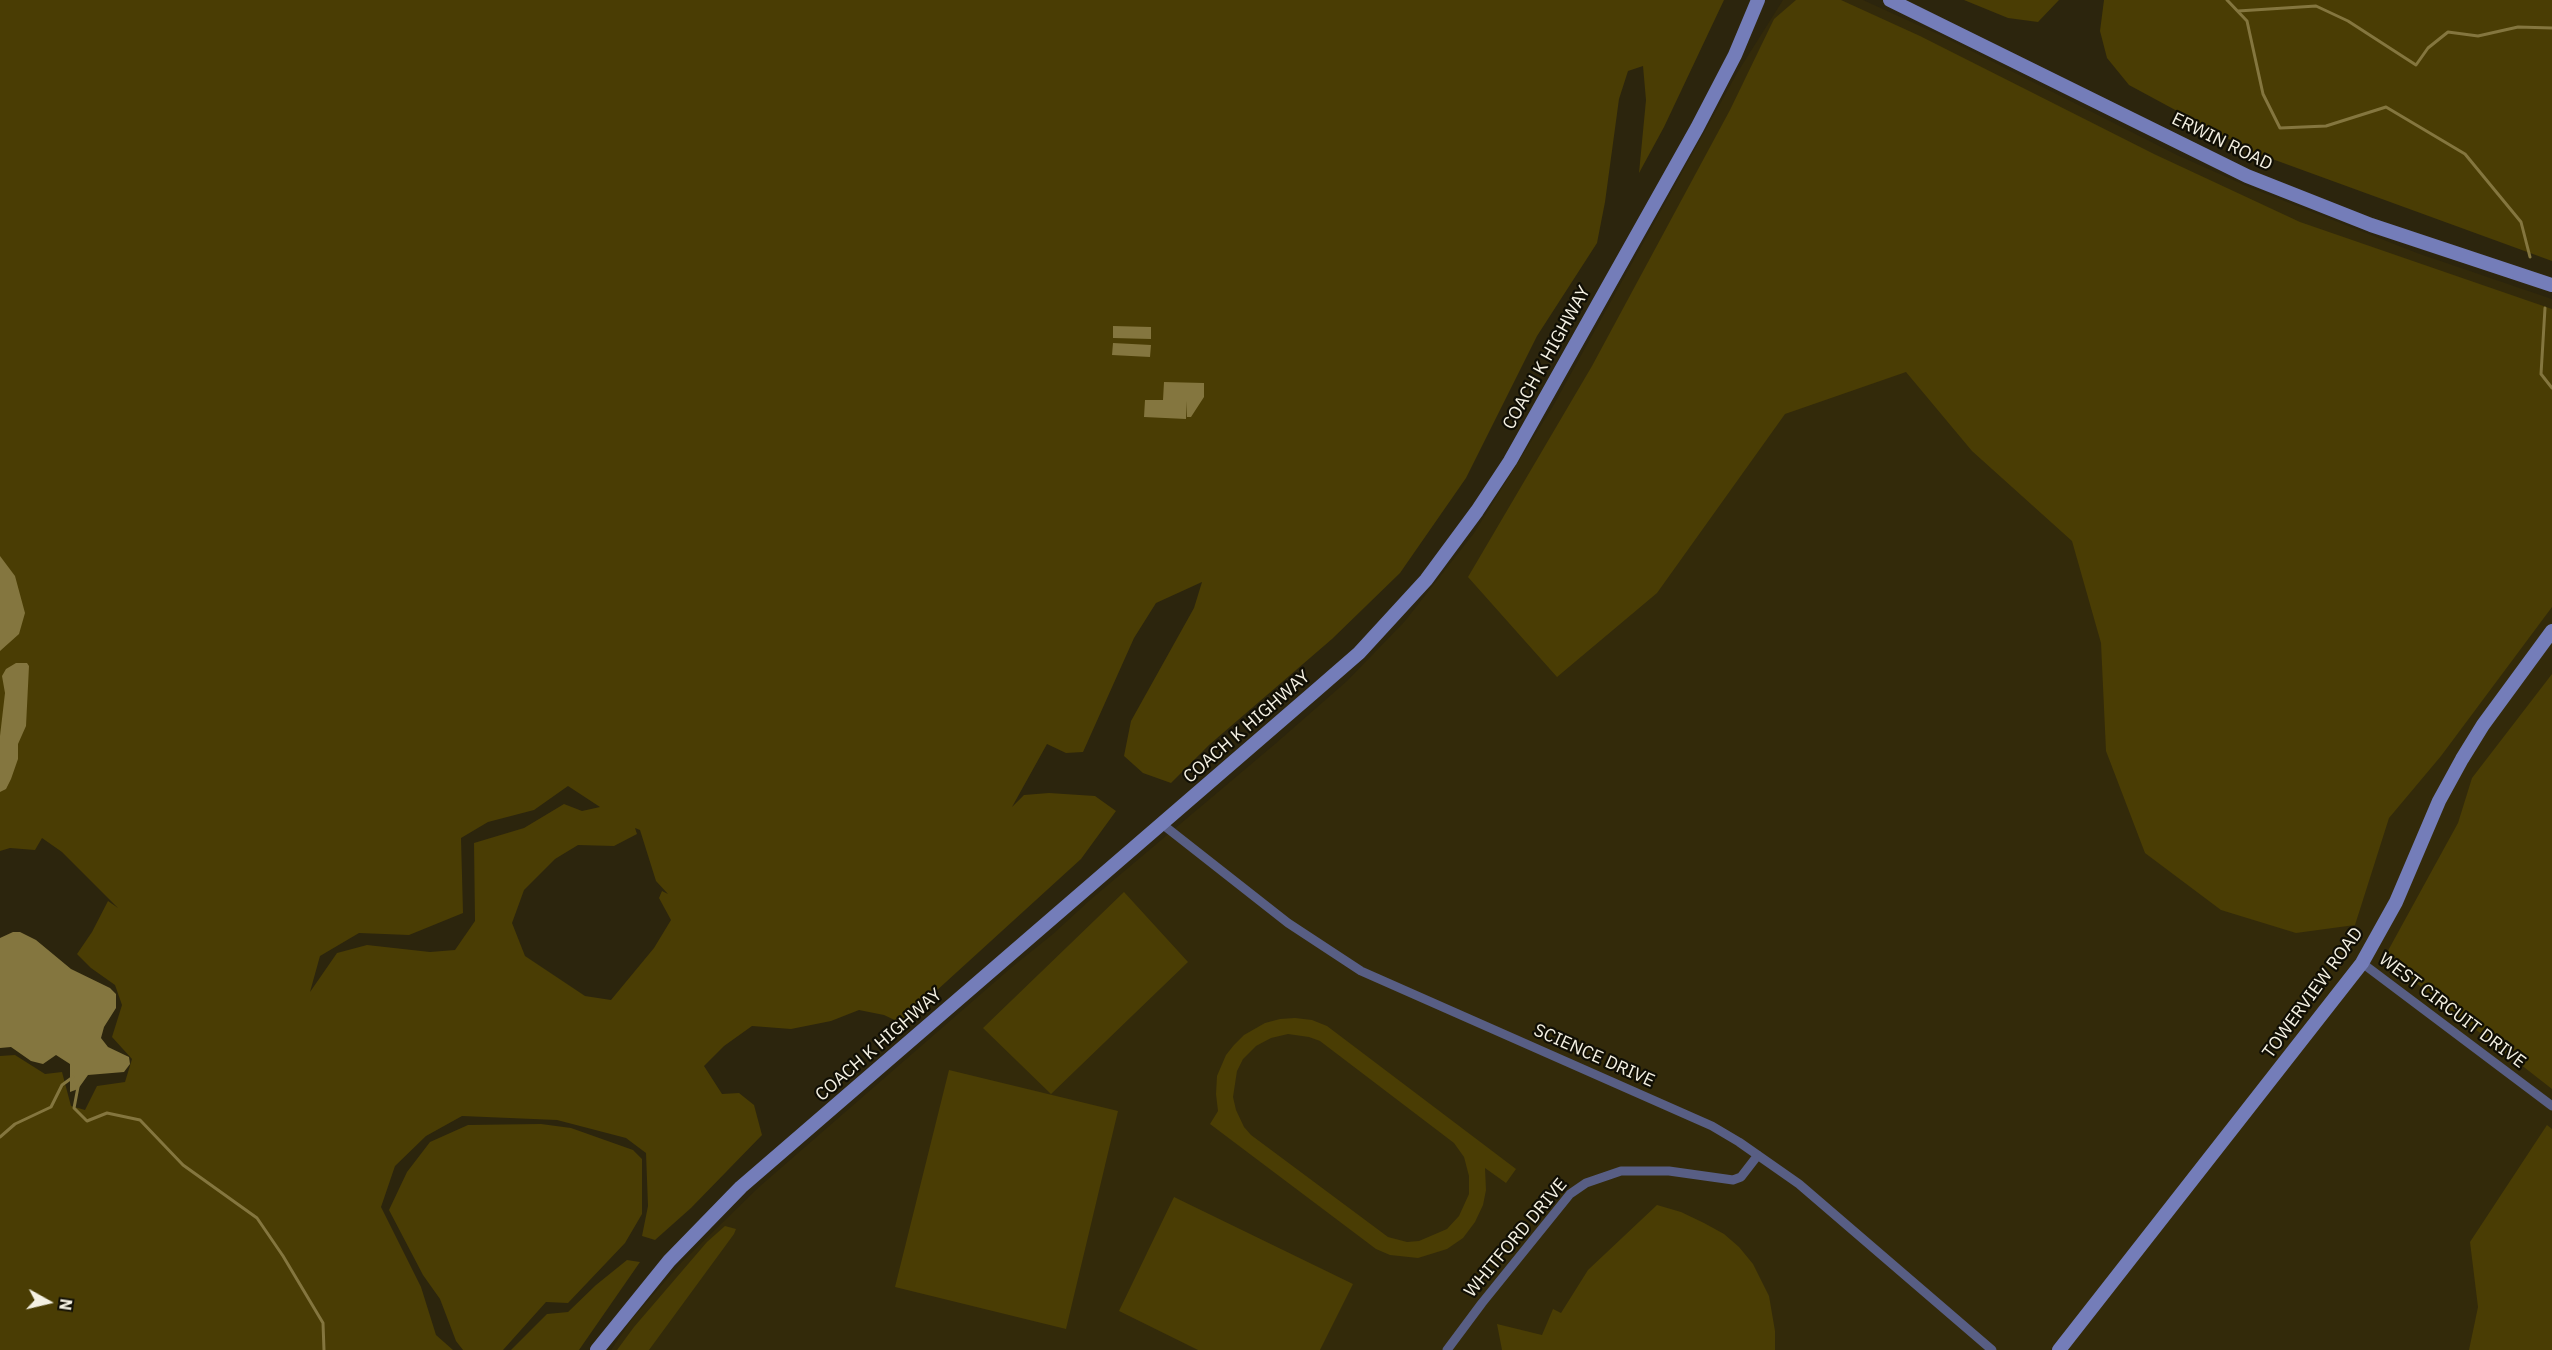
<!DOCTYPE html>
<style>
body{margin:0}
#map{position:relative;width:2552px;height:1350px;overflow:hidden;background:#2c250d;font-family:"IBM Plex Sans",sans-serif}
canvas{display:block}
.north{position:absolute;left:18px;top:1272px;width:60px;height:60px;-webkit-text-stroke:4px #110f05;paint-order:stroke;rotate:98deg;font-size:16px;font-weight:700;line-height:24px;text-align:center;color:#f5f1e3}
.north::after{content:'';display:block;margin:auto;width:21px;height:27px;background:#f5f1e3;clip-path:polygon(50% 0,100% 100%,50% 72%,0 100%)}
</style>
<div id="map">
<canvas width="2552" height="1350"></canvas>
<div class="north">N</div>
</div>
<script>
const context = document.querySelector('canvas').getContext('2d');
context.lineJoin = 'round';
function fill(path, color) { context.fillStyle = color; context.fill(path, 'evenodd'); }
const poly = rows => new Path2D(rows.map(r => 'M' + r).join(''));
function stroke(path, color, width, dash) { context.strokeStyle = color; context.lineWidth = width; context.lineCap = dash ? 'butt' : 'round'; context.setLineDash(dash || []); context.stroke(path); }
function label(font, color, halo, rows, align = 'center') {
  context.font = font + ' "IBM Plex Sans",sans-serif'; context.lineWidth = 4.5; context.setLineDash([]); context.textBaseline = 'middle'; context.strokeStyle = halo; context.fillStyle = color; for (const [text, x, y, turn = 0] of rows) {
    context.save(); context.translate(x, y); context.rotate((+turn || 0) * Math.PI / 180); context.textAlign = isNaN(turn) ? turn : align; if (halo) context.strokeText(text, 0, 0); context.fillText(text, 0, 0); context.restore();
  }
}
fill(poly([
 [1783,0,1863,0,1940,35,2177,155,2249,187,2417,253,2552,299,2552,1350,611,1350,632,1319,681,1263,759,1187,1012,967,1053,934,1090,900,1275,744,1347,681,1405,621,1474,533,1553,406,1737,73]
]), '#332a0a');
fill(poly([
 [0,0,1724,0,1664,127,1639,173,1646,100,1643,66,1628,71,1619,99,1605,202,1597,243,1537,336,1466,478,1400,573,1332,639,1209,745,1171,783,1143,773,1124,756,1131,721,1194,608,1202,582,1156,603,1134,638,1083,752,1066,753,1047,744,1012,807,1024,795,1049,793,1095,796,1116,811,1081,859,901,1023,884,1015,859,1010,831,1021,791,1029,752,1026,724,1046,704,1066,722,1094,739,1093,754,1105,762,1135,691,1208,655,1240,642,1236,648,1206,646,1153,626,1138,557,1120,462,1116,426,1136,395,1166,381,1207,421,1287,436,1335,453,1350,0,1350,0,1056,15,1055,45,1074,62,1072,71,1106,85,1110,97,1086,125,1082,132,1059,112,1037,122,1005,115,985,91,968,77,954,92,932,108,901,118,908,62,852,42,838,35,850,10,848,0,851],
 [568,786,600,807,582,811,564,804,524,828,474,843,475,921,455,950,430,952,367,945,337,953,310,992,320,956,359,933,409,935,463,913,461,838,488,822,534,810],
 [635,828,640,830,656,881,668,894,662,891,659,898,671,920,654,948,611,1000,585,996,525,956,512,923,524,890,555,859,578,845,614,846,637,834],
 [1796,0,1841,0,1920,36,2154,154,2300,222,2552,309,2552,607,2441,756,2389,818,2355,925,2296,933,2221,910,2145,853,2106,751,2101,643,2072,541,1972,451,1906,372,1785,414,1657,593,1557,677,1468,577,1592,366,1730,110,1774,19],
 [1964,0,2059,0,2038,22,2008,18],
 [2104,0,2552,0,2552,261,2253,152,2129,85,2107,58,2100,31],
 [2552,674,2552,1089,2384,958,2458,823,2472,778],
 [1124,892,1188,962,1051,1094,983,1028],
 [1295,1018,1312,1020,1327,1026,1516,1169,1506,1183,1485,1168,1486,1190,1483,1205,1475,1222,1463,1238,1447,1249,1418,1258,1390,1255,1376,1249,1210,1124,1218,1111,1216,1094,1217,1076,1226,1055,1234,1045,1244,1035,1265,1023,1280,1019],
 [1288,1034,1309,1037,1320,1041,1454,1143,1464,1157,1469,1176,1469,1194,1459,1216,1447,1229,1419,1241,1407,1242,1388,1237,1251,1135,1244,1127,1236,1110,1233,1097,1237,1071,1243,1059,1256,1046,1271,1038],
 [949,1070,1118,1111,1066,1329,895,1287],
 [541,1124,571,1128,633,1150,642,1159,642,1214,625,1243,568,1303,546,1302,503,1350,463,1350,456,1341,440,1299,423,1275,389,1210,407,1172,430,1142,468,1125],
 [2547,1125,2552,1129,2552,1350,2469,1350,2478,1307,2470,1242],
 [1174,1197,1353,1284,1320,1350,1198,1350,1119,1311],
 [1657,1205,1681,1212,1704,1223,1724,1234,1739,1247,1753,1264,1769,1296,1775,1331,1775,1350,1502,1350,1497,1324,1542,1335,1553,1309,1561,1313,1588,1270],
 [725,1226,736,1229,734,1234,649,1350,617,1350,634,1327,707,1242],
 [627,1260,640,1262,579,1350,511,1350,547,1314,568,1312,596,1285]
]), '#4a3d04');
fill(poly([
 [1113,326,1151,327,1151,339,1113,338],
 [1113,343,1151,345,1150,357,1112,355],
 [1164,382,1204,383,1204,397,1191,417,1187,417,1187,401,1186,419,1144,417,1145,400,1163,400],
 [0,556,15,576,25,613,19,634,0,651],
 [16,663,27,663,29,666,26,726,18,744,18,759,11,779,6,789,0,792,0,736,5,693,2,676,6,669],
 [13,932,20,932,36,940,71,969,110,988,116,994,116,1008,104,1027,101,1038,108,1047,129,1057,130,1064,124,1072,88,1075,78,1089,70,1092,70,1064,56,1055,43,1064,31,1061,11,1047,0,1048,0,938]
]), '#84763f');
stroke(poly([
 [2227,0,2247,21,2263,94,2280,128,2326,126,2386,107,2465,154,2521,222,2530,257],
 [2238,11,2316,6,2348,21,2416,65,2428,48,2448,32,2478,36,2518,27,2552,28],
 [2545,308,2541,374,2552,388],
 [78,1087,74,1108,87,1121,107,1113,140,1120,183,1165,257,1218,283,1256,323,1323,324,1350],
 [0,1137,15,1124,51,1107,62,1085,73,1077]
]), '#84763f', 3);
stroke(poly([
 [1162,824,1288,923,1361,971,1712,1126,1739,1142,1799,1184,1992,1350],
 [2362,963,2552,1106],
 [1447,1350,1482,1303,1570,1194,1586,1183,1621,1171,1669,1171,1733,1180,1741,1177,1758,1155]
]), '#585e84', 9);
stroke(poly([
 [1890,0,2247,176,2371,225,2552,285],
 [597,1350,669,1261,741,1187,1313,693,1359,653,1426,580,1477,511,1510,461,1697,128,1735,55,1758,0],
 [2059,1350,2362,963,2396,902,2439,801,2462,759,2483,725,2552,631]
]), '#747db9', 14);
label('18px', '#f5f1e3', '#110f05', [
 ["ERWIN ROAD",2222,142,26],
 ["COACH K HIGHWAY",1547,358,-61],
 ["COACH K HIGHWAY",1247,727,-41],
 ["TOWERVIEW ROAD",2313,993,-54],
 ["WEST CIRCUIT DRIVE",2452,1011,37],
 ["COACH K HIGHWAY",879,1045,-41],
 ["SCIENCE DRIVE",1594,1056,24],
 ["WHITFORD DRIVE",1516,1238,-50]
]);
</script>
